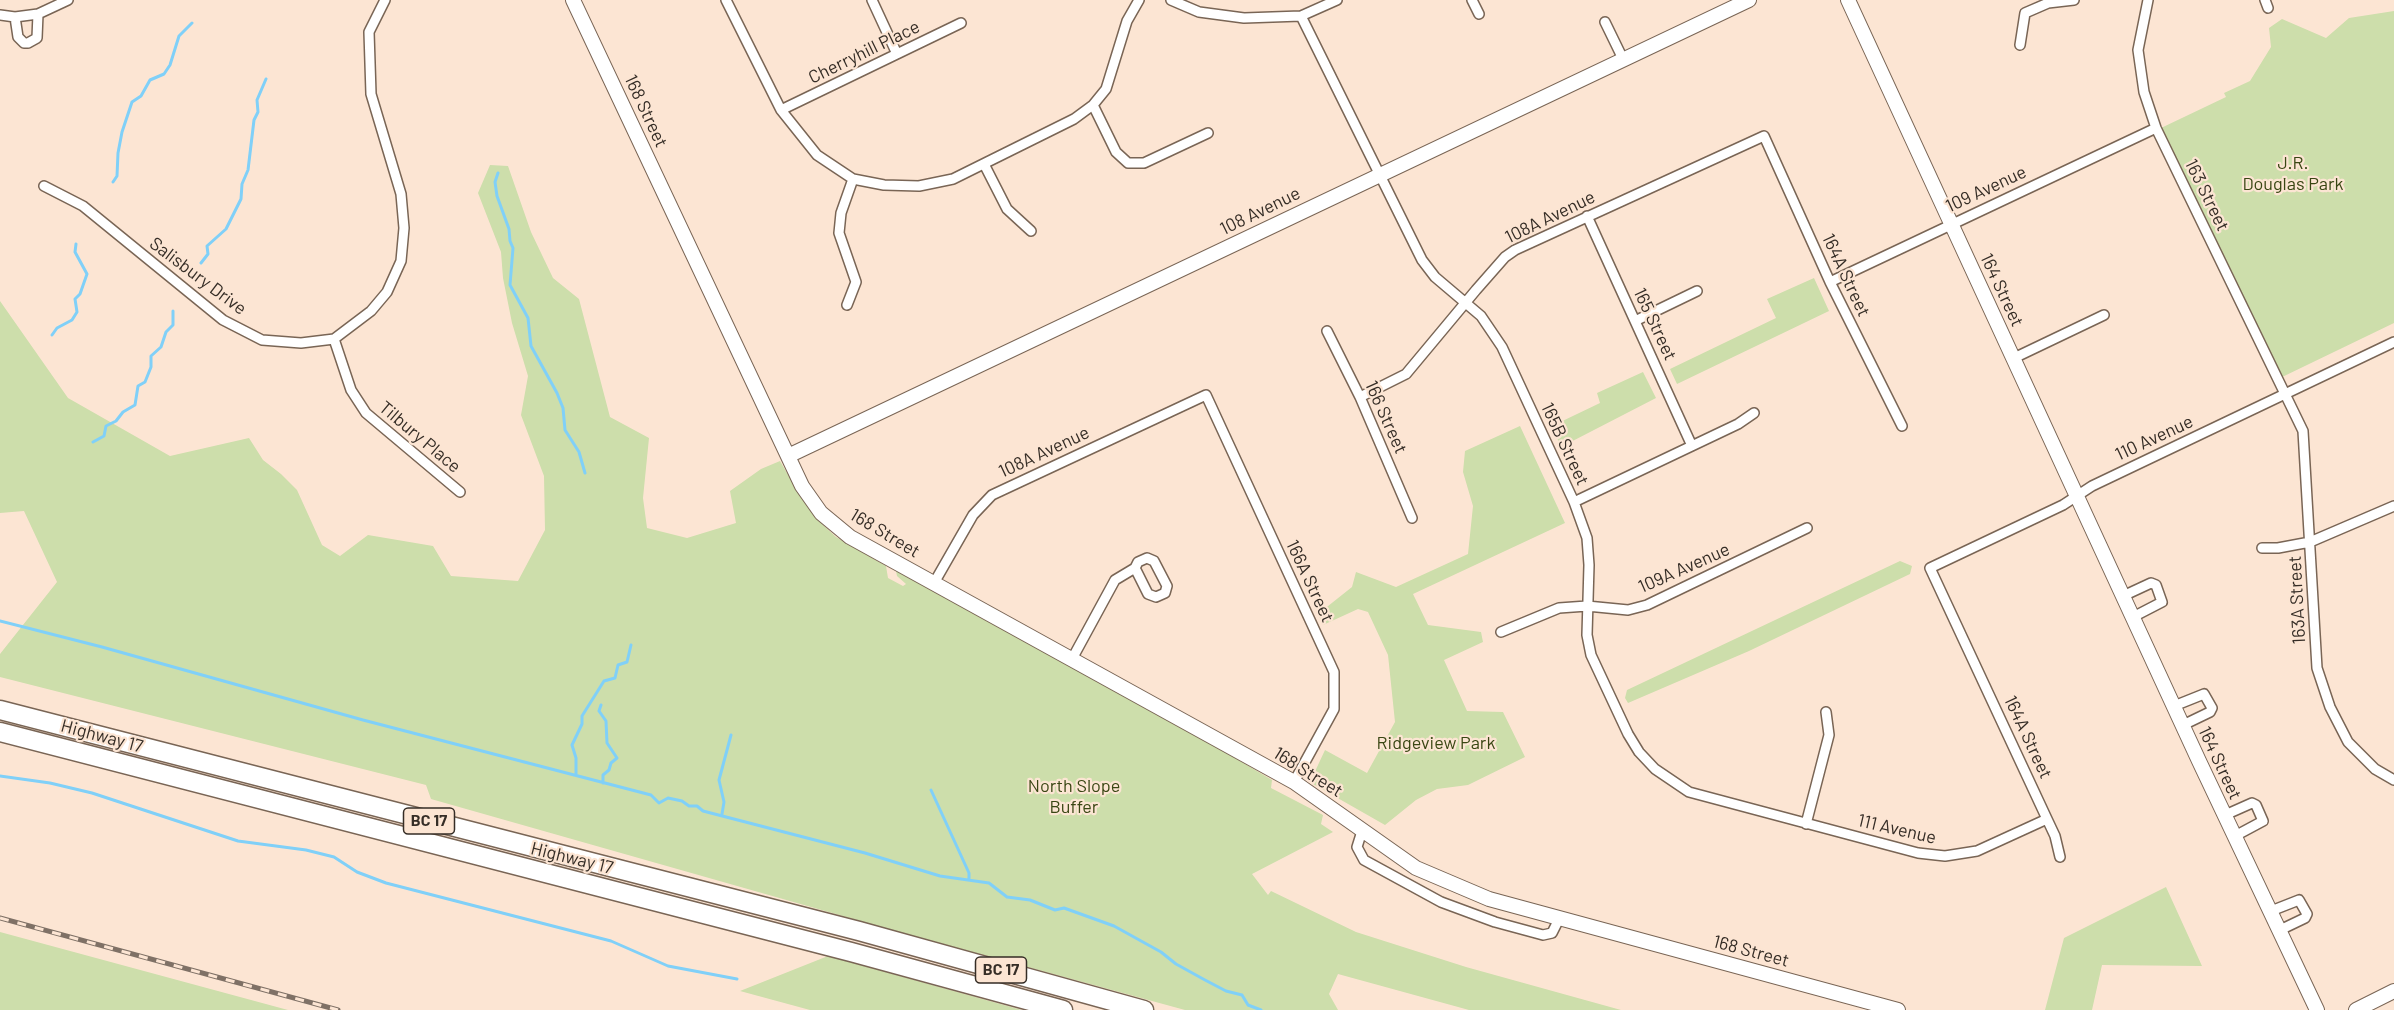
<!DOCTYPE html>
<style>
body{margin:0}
canvas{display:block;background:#fce5d3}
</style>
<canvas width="2394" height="1010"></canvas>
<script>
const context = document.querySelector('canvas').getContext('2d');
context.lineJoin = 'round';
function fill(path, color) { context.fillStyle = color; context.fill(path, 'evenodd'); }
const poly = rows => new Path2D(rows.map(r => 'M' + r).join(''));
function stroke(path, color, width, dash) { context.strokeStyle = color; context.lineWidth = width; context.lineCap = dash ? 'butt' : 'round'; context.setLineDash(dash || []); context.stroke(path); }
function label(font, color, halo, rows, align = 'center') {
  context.font = font + ' Barlow,sans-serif'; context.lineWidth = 4.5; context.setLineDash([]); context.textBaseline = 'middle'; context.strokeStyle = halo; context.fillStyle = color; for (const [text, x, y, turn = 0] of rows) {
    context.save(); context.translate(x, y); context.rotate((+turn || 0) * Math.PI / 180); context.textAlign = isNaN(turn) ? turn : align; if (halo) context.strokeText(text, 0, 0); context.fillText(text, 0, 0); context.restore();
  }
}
fill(poly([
 [2394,11,2394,323,2278,379,2161,128,2226,97,2224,93,2250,81,2271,47,2269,28,2282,19,2326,38,2349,18],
 [490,165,508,166,531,232,553,278,579,299,610,417,649,438,643,498,647,528,687,538,736,523,730,491,761,469,780,461,802,499,822,524,836,537,886,566,888,578,903,586,906,584,897,576,896,571,899,572,1230,755,1272,780,1271,788,1323,815,1321,824,1333,832,1252,874,1268,895,1271,891,1356,932,1466,967,1621,1010,1469,1010,1338,974,1329,994,1338,1010,1185,1010,892,930,431,799,426,785,0,677,0,654,57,582,24,511,0,513,0,301,68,398,170,456,249,438,263,460,281,474,297,490,322,545,340,556,368,535,433,546,451,576,518,581,545,530,544,476,521,415,528,376,512,323,503,278,501,252,478,193],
 [1814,278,1829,311,1677,384,1670,369,1776,318,1767,299],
 [1643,372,1656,398,1561,447,1552,426,1600,403,1597,393],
 [1520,426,1565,523,1413,594,1428,625,1481,632,1483,642,1444,660,1467,711,1503,712,1525,757,1468,785,1437,789,1416,800,1385,825,1313,784,1311,780,1325,750,1367,773,1395,722,1388,655,1368,612,1358,609,1323,625,1318,614,1352,587,1356,572,1396,587,1468,554,1473,506,1463,472,1465,451],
 [1900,561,1912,566,1910,574,1749,651,1628,703,1625,698,1627,690],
 [2166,887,2202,966,2102,965,2092,1010,2045,1010,2064,938],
 [0,932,288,1010,0,1010],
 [828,956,1022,1010,810,1010,740,991]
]), '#cddeab');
stroke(poly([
 [498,173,495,182,497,196,509,229,510,241,513,248,510,285,528,318,531,346,557,393,563,408,565,430,579,452,585,473],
 [113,182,117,176,118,153,122,132,132,102,141,96,150,80,164,74,170,65,179,36,192,23],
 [201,263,208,254,207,246,226,229,241,199,242,184,248,170,254,120,258,112,257,100,266,79],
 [52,335,57,328,72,320,77,312,75,299,80,294,87,274,75,252,76,244],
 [93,442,104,436,106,426,116,421,123,412,135,405,138,386,145,382,151,367,151,356,161,347,166,332,173,325,173,311],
 [0,621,102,647,363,720,651,795,659,803,668,798,682,801,689,806,697,806,703,811,865,853,940,876,989,883,1007,897,1030,900,1055,910,1064,908,1114,926,1161,952,1176,964,1205,980,1226,991,1242,995,1248,1005,1261,1010],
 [601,705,599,711,606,721,607,743,617,758,611,763,609,770,603,775,603,783],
 [576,774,576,758,572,745,582,724,582,716,604,681,615,678,618,665,627,662,631,645],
 [0,776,50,783,92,793,238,841,306,850,334,857,357,872,386,883,611,941,668,966,737,979],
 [931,790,969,873,969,879],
 [722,814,724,802,719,780,731,735]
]), '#80d0f8', 3);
const street = poly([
 [726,0,781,110,817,155,853,179,884,185,919,186,953,179,1074,119,1093,105,1106,89,1127,21,1139,0],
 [872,0,897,54],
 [1171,0,1199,12,1244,18,1301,16,1337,0],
 [1472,0,1479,14],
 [2148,0,2138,50,2144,92,2156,128,2303,431,2317,668,2330,707,2348,742,2375,769,2394,780],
 [2265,0,2268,8],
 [0,15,15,17,38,14,68,0],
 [1301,16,1422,260,1435,277,1481,316,1502,347,1574,502,1587,538,1589,565,1587,635,1591,655,1628,734,1639,752,1655,769,1689,792,1918,853,1945,856,1977,851,2047,819],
 [15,17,18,37,24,43,28,43,37,38,38,14],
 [1605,22,1623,59],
 [2020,45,2025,13,2048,3,2074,0],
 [1093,105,1116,152,1128,163,1144,163,1208,133],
 [781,110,961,23],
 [984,164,1007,209,1031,231],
 [44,186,83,206,223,320,262,340,301,343,334,339,371,311,387,292,401,261,404,228,401,194,371,94,369,32,385,0],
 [1587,216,1692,446],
 [1830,282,2156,128],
 [847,305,856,282,839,233,841,213,853,179],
 [1635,321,1697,291],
 [1327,331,1360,397,1412,518],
 [334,339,351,390,366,413,460,492],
 [2014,358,2104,315],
 [1360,397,1406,374,1476,290,1505,257,1515,250,1764,136,1830,282,1902,426],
 [1574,502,1738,424,1754,413],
 [2262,548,2278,548,2310,542,2394,506],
 [934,583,973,515,992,495,1206,395,1334,672,1334,709,1294,782],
 [2123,596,2151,583,2156,585,2162,602,2133,617],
 [1501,632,1559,608,1587,606,1628,610,1647,605,1807,528],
 [1072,659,1115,580,1135,568,1138,562,1147,558,1154,561,1167,586,1165,593,1156,597,1148,594,1135,568],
 [2174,706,2204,694,2212,708,2210,712,2183,725],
 [2225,815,2252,803,2256,805,2263,821,2235,836],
 [1806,824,1829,735,1826,712],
 [1362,831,1357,847,1364,860,1441,902,1495,922,1543,935,1552,933,1560,917],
 [2060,857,2055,836,2047,819,1930,568,2063,505,2092,486,2394,342],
 [2271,911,2299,900,2307,914,2305,918,2280,930]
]);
const secondary = poly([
 [573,0,802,486,821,513,850,537,1294,782,1416,868,1489,899,1898,1010],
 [1848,0,2199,761,2317,1010],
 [788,456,1749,0],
 [2356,1010,2394,991]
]);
const highway = poly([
 [0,710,859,931,1144,1010],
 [0,732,851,952,1063,1010]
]);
stroke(street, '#796555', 12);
stroke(secondary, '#796555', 16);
stroke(highway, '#796555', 21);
stroke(street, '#fff', 9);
stroke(secondary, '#fff', 14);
stroke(highway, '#fff', 18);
const rail = poly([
 [0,918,338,1010]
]);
stroke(rail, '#7f7166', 5);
stroke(rail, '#fce5d3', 3, [9]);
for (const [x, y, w] of [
 [429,821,51],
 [1001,970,51]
]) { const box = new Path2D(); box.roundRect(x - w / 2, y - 13, w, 26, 4.5); context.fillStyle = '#fce5d3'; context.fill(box); stroke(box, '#352d26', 1.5); }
label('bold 16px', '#352d26', null, [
 ["BC 17",429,821],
 ["BC 17",1001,970]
]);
label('18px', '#352d26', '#fce5d3', [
 ["Cherryhill Place",864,52,-26],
 ["168 Street",646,111,65],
 ["109 Avenue",1986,189,-25],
 ["163 Street",2207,195,64],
 ["108 Avenue",1260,211,-26],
 ["108A Avenue",1550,217,-26],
 ["164A Street",1846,275,65],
 ["Salisbury Drive",198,276,37],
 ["164 Street",2002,290,65],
 ["165 Street",1655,324,65],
 ["166 Street",1386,417,66],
 ["Tilbury Place",420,437,40],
 ["110 Avenue",2154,438,-25],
 ["165B Street",1565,444,65],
 ["108A Avenue",1044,452,-25],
 ["168 Street",885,533,31],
 ["109A Avenue",1684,568,-24],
 ["166A Street",1310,581,65],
 ["163A Street",2297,600,-93],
 ["Highway 17",102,736,15],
 ["164A Street",2028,737,65],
 ["164 Street",2220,763,65],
 ["168 Street",1308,772,32],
 ["111 Avenue",1897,829,13],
 ["Highway 17",572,858,14],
 ["168 Street",1751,951,15]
]);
label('18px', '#394613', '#fce5d3', [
 ["J.R.",2293,163],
 ["Douglas Park",2293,184],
 ["Ridgeview Park",1436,743],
 ["North Slope",1074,786],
 ["Buffer",1074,807]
]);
</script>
